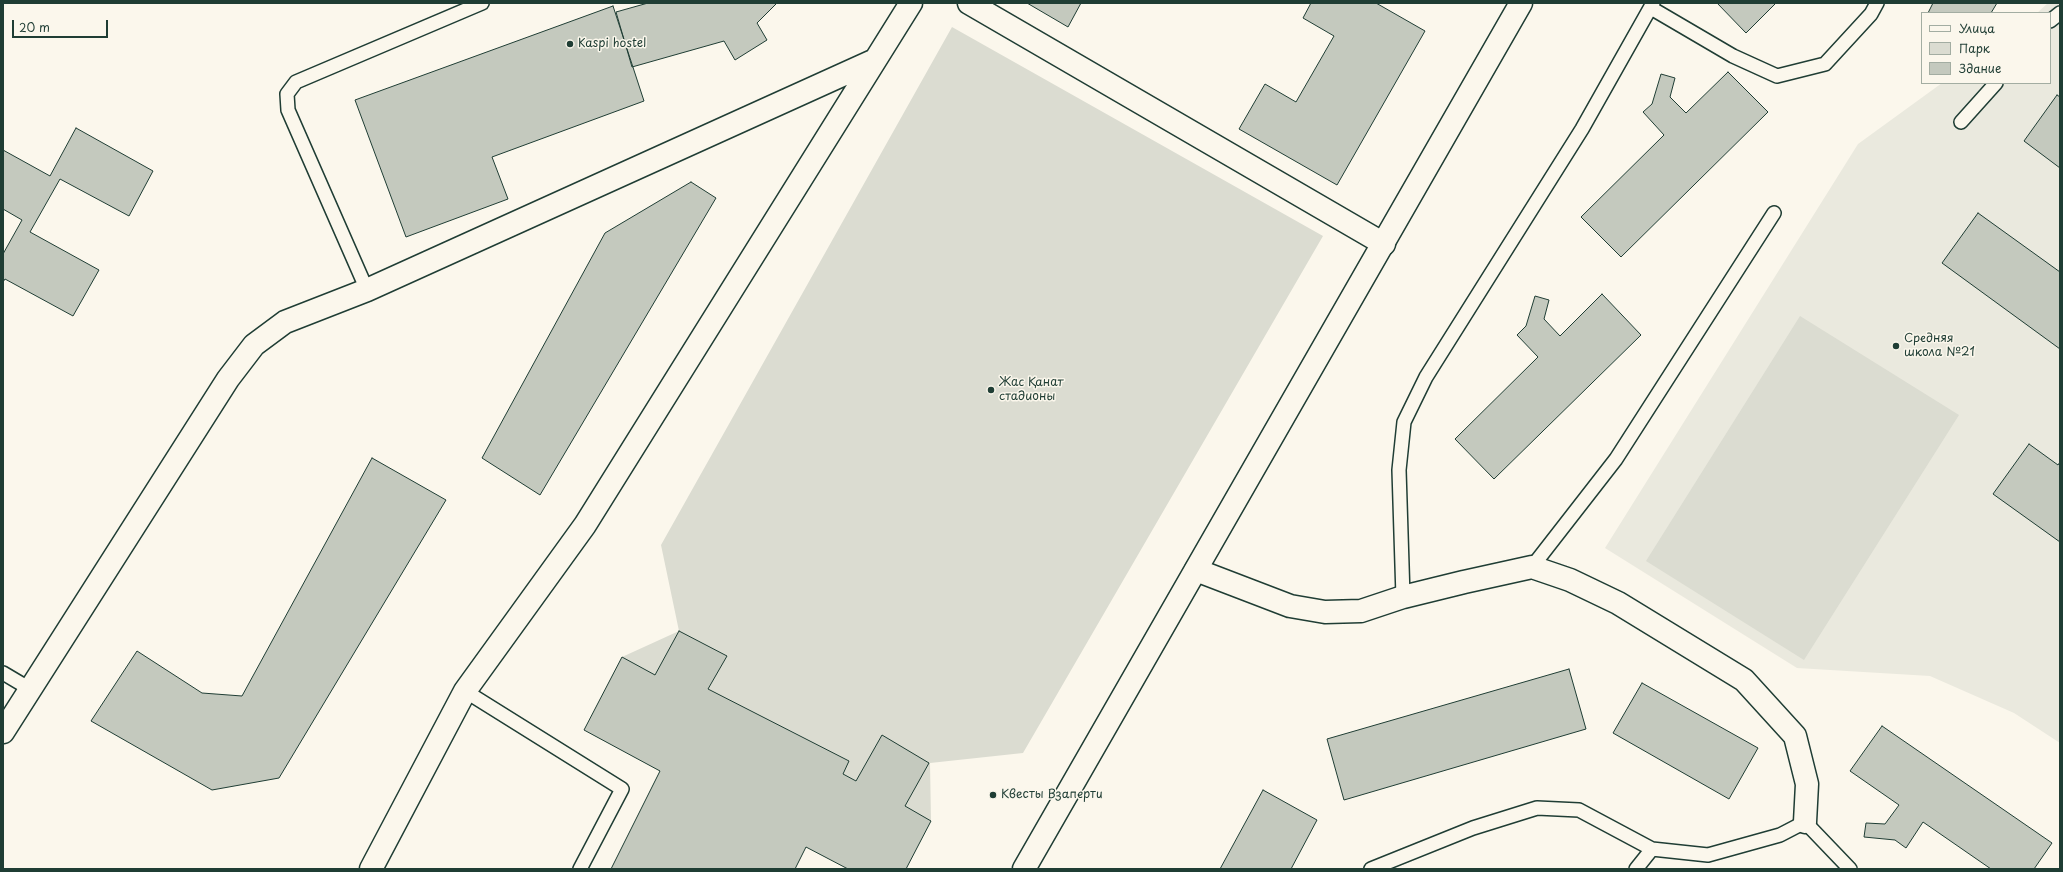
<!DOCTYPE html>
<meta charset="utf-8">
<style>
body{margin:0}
#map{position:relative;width:2063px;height:872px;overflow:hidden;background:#fbf7ec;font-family:"Playpen Sans",sans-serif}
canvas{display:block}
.frame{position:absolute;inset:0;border:4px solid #1f3d34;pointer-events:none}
.legend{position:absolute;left:1921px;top:12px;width:130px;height:72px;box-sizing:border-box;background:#fbf7ec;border:1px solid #a3ada2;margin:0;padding:5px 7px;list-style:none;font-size:12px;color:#1f3d34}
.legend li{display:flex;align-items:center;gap:8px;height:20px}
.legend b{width:20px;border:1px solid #a3ada2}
.scale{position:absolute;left:12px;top:20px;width:96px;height:18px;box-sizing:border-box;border:2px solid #1f3d34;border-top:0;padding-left:5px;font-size:12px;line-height:14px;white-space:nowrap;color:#1f3d34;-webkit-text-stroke:3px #fbf7ec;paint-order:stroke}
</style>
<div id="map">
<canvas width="2063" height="872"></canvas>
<div class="frame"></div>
<ul class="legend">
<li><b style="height:5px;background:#fbf7ec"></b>Улица</li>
<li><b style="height:11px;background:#dbdcd1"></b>Парк</li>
<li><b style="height:11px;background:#c4c9be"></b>Здание</li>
</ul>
<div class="scale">20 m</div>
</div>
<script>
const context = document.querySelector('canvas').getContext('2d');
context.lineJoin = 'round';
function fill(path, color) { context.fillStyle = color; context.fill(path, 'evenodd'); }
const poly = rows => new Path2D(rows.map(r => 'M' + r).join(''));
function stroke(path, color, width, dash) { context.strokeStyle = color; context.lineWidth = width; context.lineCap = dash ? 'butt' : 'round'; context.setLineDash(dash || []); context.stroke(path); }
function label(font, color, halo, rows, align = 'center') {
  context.font = font + ' "Playpen Sans",sans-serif'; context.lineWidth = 3; context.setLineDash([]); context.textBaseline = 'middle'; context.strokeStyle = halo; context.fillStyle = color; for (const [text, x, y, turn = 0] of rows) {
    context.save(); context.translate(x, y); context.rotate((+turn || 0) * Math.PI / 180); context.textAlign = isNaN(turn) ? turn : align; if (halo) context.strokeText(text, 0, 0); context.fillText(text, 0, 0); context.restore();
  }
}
fill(poly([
 [2048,3,2060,3,2060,743,2014,713,1930,676,1797,668,1605,548,1858,144,1942,83,2050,83,2050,13,2037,13]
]), '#eae9de');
fill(poly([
 [952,27,1323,236,1023,753,930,763,931,821,906,869,848,869,806,847,795,869,611,869,660,771,584,730,622,657,679,631,661,545],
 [1800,316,1959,415,1804,660,1646,561]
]), '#dbdcd1');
const building = poly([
 [648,3,777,3,757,23,767,40,735,60,724,41,632,67,616,12,648,3],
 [1027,3,1081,3,1068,27,1027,3],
 [1311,3,1376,3,1425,31,1337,185,1239,129,1265,84,1296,102,1334,36,1303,18,1311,3],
 [1717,3,1776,3,1746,33,1717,3],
 [1933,3,1997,3,1991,13,1928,13,1933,3],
 [613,6,644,101,492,157,508,199,406,237,355,100,613,6],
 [1728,72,1768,112,1621,257,1581,217,1664,135,1643,112,1652,104,1661,74,1675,78,1670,97,1686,113,1728,72],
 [2057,95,2060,97,2060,168,2024,141,2057,95],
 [76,128,153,171,129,216,60,179,30,232,99,270,73,316,5,279,3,282,3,254,22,220,3,209,3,150,50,176,76,128],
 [691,182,716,198,540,495,482,458,605,233,691,182],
 [1978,213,2060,272,2060,349,1942,263,1978,213],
 [1602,294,1641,335,1494,479,1455,439,1538,357,1517,335,1526,326,1535,296,1549,300,1544,319,1560,336,1602,294],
 [2029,444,2058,465,2060,462,2060,542,1993,494,2029,444],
 [372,458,446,500,279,778,212,790,91,721,137,651,202,693,242,696,372,458],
 [679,631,727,656,708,689,849,761,843,774,856,781,882,735,929,763,905,806,931,821,906,869,848,869,806,847,795,869,611,869,660,771,584,730,622,657,655,675,679,631],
 [1569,669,1586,729,1344,800,1327,739,1569,669],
 [1642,683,1758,748,1729,799,1613,733,1642,683],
 [1882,726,2052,843,2034,869,1991,869,1923,822,1906,848,1895,840,1864,837,1866,823,1885,824,1899,805,1850,771,1882,726],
 [1263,790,1317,820,1291,869,1220,869,1263,790]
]);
fill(building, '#c4c9be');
stroke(building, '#1f3d34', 1);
const service = poly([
 [1651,8,1733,56,1777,76,1825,64,1871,14,1877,3],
 [2050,21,2060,13],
 [1961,122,1996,83],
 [367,290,288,110,287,94,296,82,482,3],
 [1532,567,1616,459,1774,213],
 [1403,597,1399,470,1404,422,1426,377,1582,129,1653,3],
 [3,673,30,689],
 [465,691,622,789,580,869],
 [1371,869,1473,828,1537,808,1579,810,1652,849,1708,855,1780,835,1805,822,1850,869],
 [1636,869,1652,849]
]);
const minor = poly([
 [969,3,1384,244],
 [1196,570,1290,606,1325,612,1361,611,1403,597,1464,582,1532,567,1570,580,1618,603,1744,680,1795,736,1807,784,1805,822],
 [3,732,228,379,254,345,285,322,367,290,873,61],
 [371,869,465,691,585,525,911,3]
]);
const tertiary = poly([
 [1024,869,1521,3]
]);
stroke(service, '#1f3d34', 16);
stroke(minor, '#1f3d34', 25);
stroke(tertiary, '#1f3d34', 25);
stroke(service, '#fbf7ec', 13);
stroke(minor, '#fbf7ec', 22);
stroke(tertiary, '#fbf7ec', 22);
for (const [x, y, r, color] of [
 [570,44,4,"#1f3d34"],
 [1896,346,4,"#1f3d34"],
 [991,390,4,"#1f3d34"],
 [993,795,4,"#1f3d34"]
]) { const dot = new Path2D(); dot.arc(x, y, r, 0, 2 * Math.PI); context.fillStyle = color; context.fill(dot); stroke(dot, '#fbf7ec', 1.5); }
label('12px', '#1f3d34', '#fbf7ec', [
 ["Kaspi hostel",578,44],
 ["Средняя",1904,339],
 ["школа №21",1904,353],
 ["Жас Қанат",999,383],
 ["стадионы",999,397],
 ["Квесты Взаперти",1001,795]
], 'left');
</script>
